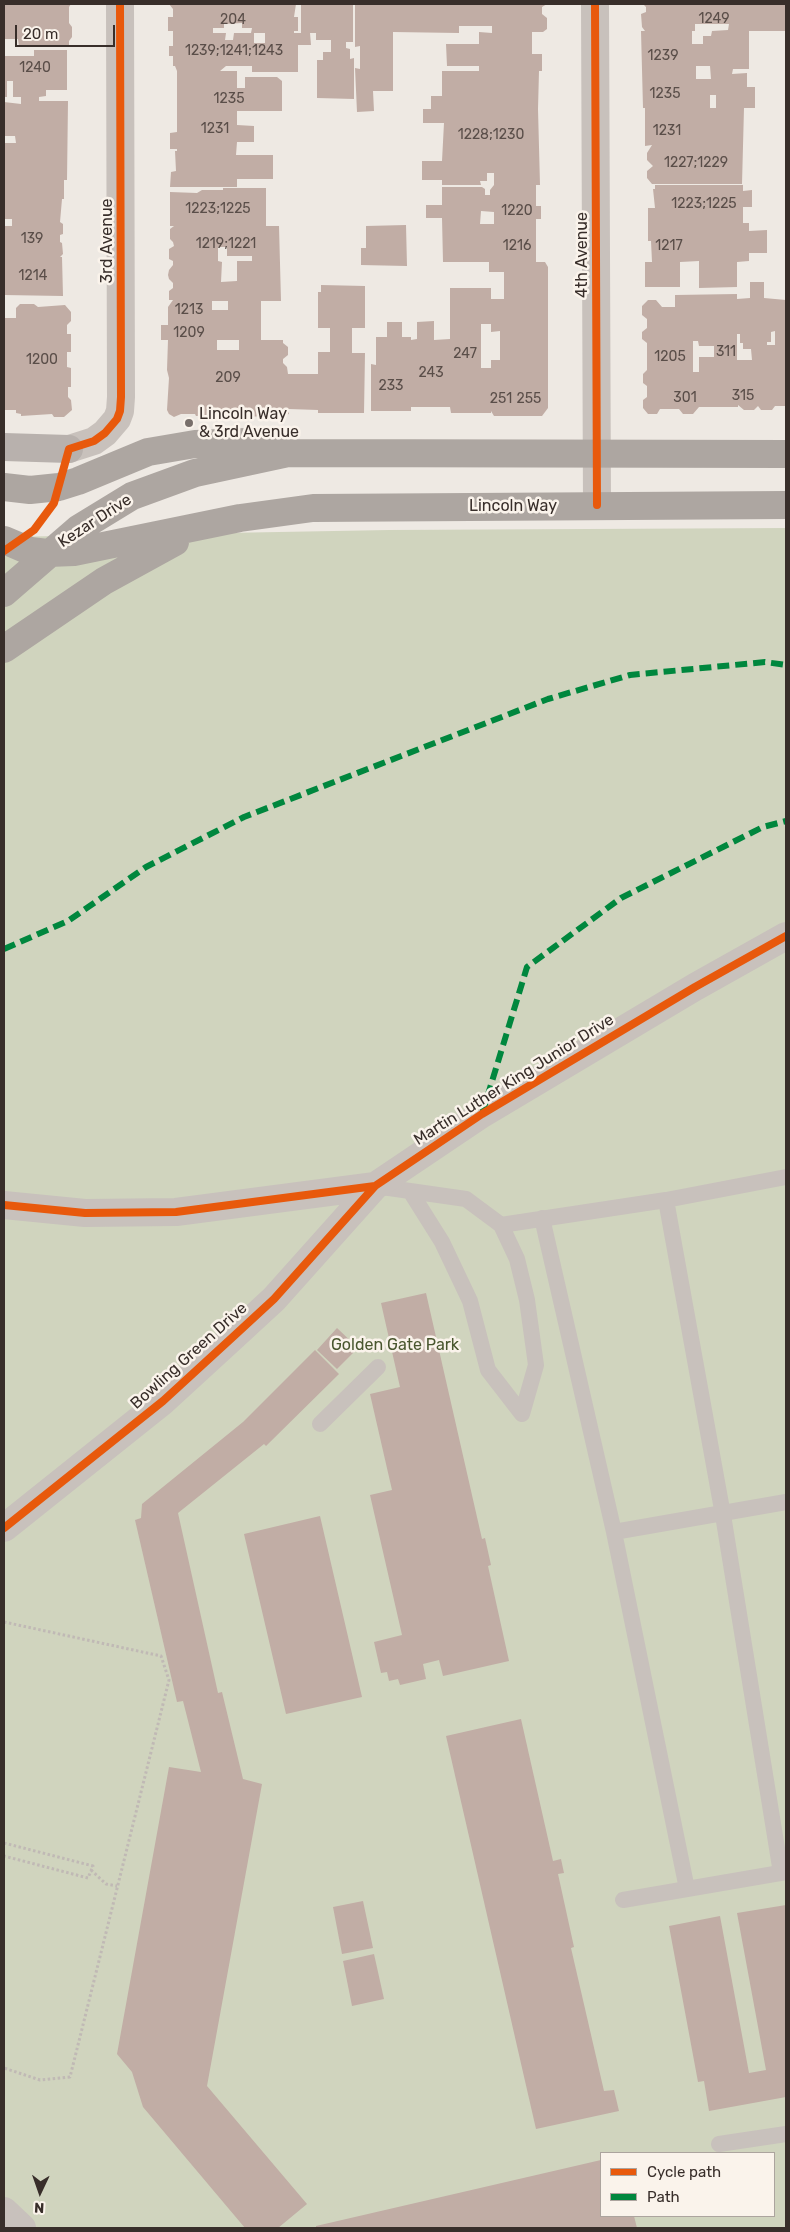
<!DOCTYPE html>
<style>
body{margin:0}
#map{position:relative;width:790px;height:2232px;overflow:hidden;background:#eee9e3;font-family:Rubik,sans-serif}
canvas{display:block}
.frame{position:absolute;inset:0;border:5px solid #382e2a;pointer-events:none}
.legend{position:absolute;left:600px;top:2152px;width:175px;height:65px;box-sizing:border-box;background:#faf3eb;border:1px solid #aca49e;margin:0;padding:6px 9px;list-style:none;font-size:15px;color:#382e2a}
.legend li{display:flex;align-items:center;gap:10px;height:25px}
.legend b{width:25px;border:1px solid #aca49e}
.north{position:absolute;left:15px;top:2167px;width:50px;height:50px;-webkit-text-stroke:4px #faf3eb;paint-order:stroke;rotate:183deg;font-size:14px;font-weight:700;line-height:20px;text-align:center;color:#382e2a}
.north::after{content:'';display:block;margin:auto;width:18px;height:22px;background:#382e2a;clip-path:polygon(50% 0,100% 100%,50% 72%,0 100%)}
.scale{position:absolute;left:15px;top:25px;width:100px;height:22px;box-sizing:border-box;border:2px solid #382e2a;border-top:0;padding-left:6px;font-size:15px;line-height:18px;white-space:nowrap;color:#382e2a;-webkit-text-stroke:4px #faf3eb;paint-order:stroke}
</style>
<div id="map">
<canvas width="790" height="2232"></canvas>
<div class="frame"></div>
<ul class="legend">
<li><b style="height:6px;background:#e8590c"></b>Cycle path</li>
<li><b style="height:6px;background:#00873e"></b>Path</li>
</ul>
<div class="north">N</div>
<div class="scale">20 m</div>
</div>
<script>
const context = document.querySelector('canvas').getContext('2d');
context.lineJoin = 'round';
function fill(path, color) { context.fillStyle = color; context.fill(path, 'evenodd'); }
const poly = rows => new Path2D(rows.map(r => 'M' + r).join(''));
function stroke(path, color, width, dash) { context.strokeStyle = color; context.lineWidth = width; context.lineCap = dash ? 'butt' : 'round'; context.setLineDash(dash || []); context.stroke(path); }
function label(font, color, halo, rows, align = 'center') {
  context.font = font + ' Rubik,sans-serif'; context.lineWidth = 5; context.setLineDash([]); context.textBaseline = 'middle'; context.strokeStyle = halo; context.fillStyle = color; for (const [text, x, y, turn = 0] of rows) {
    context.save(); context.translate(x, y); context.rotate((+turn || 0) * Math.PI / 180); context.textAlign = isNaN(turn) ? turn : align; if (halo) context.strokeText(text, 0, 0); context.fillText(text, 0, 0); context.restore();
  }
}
fill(poly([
 [786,528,786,2228,4,2228,4,537,389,530],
 [601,2153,774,2153,774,2216,601,2216]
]), '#d0d4be');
fill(poly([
 [4,4,71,4,69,7,69,23,72,27,72,37,69,41,69,47,19,46,18,39,4,39],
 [169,4,296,4,294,17,298,17,298,31,294,31,294,33,301,33,301,5,353,4,353,42,346,42,346,48,350,49,350,59,354,58,354,99,317,98,317,60,323,60,323,52,331,52,331,40,316,40,316,33,310,33,311,45,298,45,298,72,252,72,252,66,226,66,220,71,237,71,237,88,245,88,245,77,277,77,282,81,282,111,237,111,237,125,254,126,254,142,237,142,236,155,273,155,273,179,237,179,237,187,170,187,171,172,176,171,175,151,177,151,177,149,170,149,170,133,177,132,177,71,175,66,173,66,173,56,169,56,169,46,173,46,173,31,168,31,168,17,173,17,173,9],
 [242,23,242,28,252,28,251,33,234,33,233,40,225,40,226,33,213,33,213,28,224,28,224,24],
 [254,33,265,33,265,43,254,43],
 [355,4,547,4,542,7,542,14,547,18,547,29,543,32,532,32,532,54,542,54,542,71,539,71,538,109,540,185,536,185,536,206,541,206,541,219,536,219,536,262,545,262,548,267,548,408,542,416,494,416,491,411,491,413,451,413,450,407,411,407,411,411,371,411,371,364,376,365,376,337,387,337,387,322,402,322,402,337,411,337,411,340,417,339,417,322,434,321,434,340,450,339,450,288,491,288,491,299,504,299,504,272,489,272,489,262,443,262,442,218,426,218,426,205,442,205,442,187,482,187,485,189,485,195,490,195,490,190,494,185,494,173,487,173,487,181,480,181,481,185,442,185,442,180,422,180,422,161,442,161,444,123,423,123,423,109,431,109,431,96,442,96,442,71,479,71,479,66,447,66,446,44,479,44,479,32,492,33,492,26,459,26,459,33,393,32,393,91,373,91,374,111,357,112,355,68,360,69,360,46,355,47],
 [481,211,494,212,494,224,480,224],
 [481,324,491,324,491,332,500,331,500,360,491,360,491,368,481,368],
 [643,4,786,4,786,31,749,31,749,69,733,69,732,74,747,73,747,87,755,87,755,108,744,108,742,184,652,184,647,178,647,171,653,166,647,160,647,153,652,145,645,146,645,108,643,108,641,31,645,31,642,27,641,14,646,12,646,7],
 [695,24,729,24,728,30,712,31,711,36,703,36,703,44,692,44,692,31,695,31],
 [696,66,710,66,711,79,696,79],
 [710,95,716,95,716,108,710,108],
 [34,50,67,50,67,90,46,90,46,96,39,97,39,101,68,101,67,180,64,180,64,199,62,199,60,222,63,224,63,234,60,235,60,242,62,243,63,254,60,257,62,257,63,296,4,295,4,226,12,226,12,219,4,219,4,143,16,143,15,136,4,136,4,102,21,104,21,97,13,97,13,81,7,81,7,97,4,97,4,56,34,56],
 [655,185,743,185,743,191,752,190,752,207,743,207,743,223,749,223,749,231,767,230,767,253,749,253,749,261,737,262,737,287,699,288,699,261,680,262,680,287,645,287,645,262,652,262,651,241,648,241,648,208,655,208,653,189,655,189],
 [223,188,266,188,266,226,279,226,281,301,261,301,261,340,283,340,283,343,288,347,288,355,283,359,283,363,287,367,288,374,318,374,318,352,330,352,330,328,318,328,318,292,321,292,321,285,365,286,365,328,352,328,352,353,365,353,364,413,318,413,318,410,289,409,289,414,285,415,285,417,273,417,273,415,250,417,248,414,196,416,195,414,181,414,174,417,169,414,167,410,169,378,167,370,168,340,161,340,161,325,168,325,168,307,173,300,169,300,169,291,173,288,173,283,169,279,168,275,169,270,173,265,173,261,169,259,169,249,174,246,173,242,170,239,170,229,174,226,170,226,170,192,197,193,202,190,223,190],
 [218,247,227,247,227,256,252,256,252,261,237,261,237,281,221,282,222,262,218,261],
 [212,301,228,301,228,310,212,310],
 [217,340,239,340,239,350,217,350],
 [406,225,407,266,361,265,361,248,366,248,366,226],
 [750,282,764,282,764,298,786,300,786,406,775,406,772,410,761,410,758,406,754,410,744,410,738,405,738,407,699,407,693,414,683,414,679,409,660,409,657,414,648,414,643,408,643,400,647,397,647,386,643,383,643,374,647,370,647,343,642,339,642,332,647,328,647,319,642,315,642,306,648,300,656,300,662,307,675,307,675,295,737,294,737,299,750,298],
 [775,331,775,345,767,345,767,342,771,342,771,332],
 [737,334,740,334,740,343,743,343,743,349,751,349,752,360,737,360],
 [693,341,698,341,699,346,714,346,714,357,699,357,699,372,693,372],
 [20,304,34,304,38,307,65,305,71,312,71,321,67,325,67,334,71,334,71,352,67,352,67,367,71,368,71,387,68,387,68,397,71,400,72,410,64,417,54,417,52,414,21,416,21,414,16,413,16,410,4,410,4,318,16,318,16,308],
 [426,1293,482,1539,485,1538,491,1565,488,1566,509,1661,443,1676,439,1660,423,1664,426,1679,400,1685,398,1679,389,1681,387,1672,381,1673,374,1642,402,1635,370,1495,392,1490,370,1394,400,1387,381,1303],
 [337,1328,358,1348,337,1369,317,1350],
 [315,1350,339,1374,266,1446,264,1444,178,1513,218,1693,222,1692,243,1779,262,1784,207,2086,307,2204,278,2228,245,2228,143,2107,132,2072,117,2054,169,1767,201,1772,183,1701,177,1702,135,1520,141,1518,142,1504,243,1422],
 [320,1516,362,1697,286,1714,244,1534],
 [521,1719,553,1861,561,1859,564,1873,558,1874,574,1947,571,1948,604,2091,614,2090,619,2111,536,2129,446,1736],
 [363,1901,373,1948,342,1954,333,1907],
 [786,1905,786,2097,709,2111,704,2081,698,2082,669,1926,720,1916,749,2073,766,2070,737,1913],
 [374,1954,384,1999,352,2006,343,1961],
 [601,2160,601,2216,634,2216,637,2228,316,2228,316,2226]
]), '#c1ada5');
stroke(poly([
 [4,1622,161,1656,169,1680,70,2077,40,2080,4,2068],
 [4,1843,93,1866,88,1878,4,1856],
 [91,1870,106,1884,117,1886]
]), '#c0b9b5', 3, [2.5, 2.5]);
stroke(poly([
 [375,1186,466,1199,501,1225,517,1259,527,1300,536,1365,522,1414],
 [410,1191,442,1242,470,1301,488,1370,522,1414],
 [666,1200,723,1515,781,1873],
 [542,1218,614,1532,687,1889],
 [501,1225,666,1200,786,1177],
 [320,1424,378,1367],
 [614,1532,786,1502],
 [623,1900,786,1872],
 [719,2144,786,2134]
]), '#c8c1bc', 16);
stroke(poly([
 [595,4,597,505],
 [69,449,94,441,105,433,117,419,120,411,121,397,120,4],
 [4,1205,85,1213,176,1212,375,1186,482,1114,695,987,786,936],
 [4,1528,163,1401,235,1335,274,1299,375,1186],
 [4,2211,22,2228]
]), '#c8c1bc', 28);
stroke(poly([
 [4,447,69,449]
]), '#b8b1ad', 28);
stroke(poly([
 [4,487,30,490,59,487,78,481,148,452,195,444,246,442,284,452],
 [4,540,30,551,48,553,74,552,240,518,313,508,786,505],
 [4,593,78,529,132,496,195,473,288,453,786,454],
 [4,649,104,581,175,542]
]), '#ada6a1', 28);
stroke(poly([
 [4,949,68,921,146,867,244,817,548,699,630,675,765,662,786,665],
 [482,1114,527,967,621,898,763,827,786,821]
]), '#00873e', 6, [12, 6]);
stroke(poly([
 [595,4,597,505],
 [4,551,34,530,54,503,69,449,94,441,105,433,117,419,120,411,121,397,120,4],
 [4,1205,85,1213,176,1212,375,1186,482,1114,695,987,786,936],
 [4,1528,163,1401,235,1335,274,1299,375,1186]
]), '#e8590c', 8);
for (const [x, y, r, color] of [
 [189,423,5,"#786f6b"]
]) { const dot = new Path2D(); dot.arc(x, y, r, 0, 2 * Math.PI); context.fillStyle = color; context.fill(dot); stroke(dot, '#faf3eb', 2); }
label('14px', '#5a4e49', null, [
 ["1249",714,19],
 ["204",233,20],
 ["1239;1241;1243",234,51],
 ["1239",663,56],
 ["1240",35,68],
 ["1235",665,94],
 ["1235",229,99],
 ["1231",215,129],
 ["1231",667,131],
 ["1228;1230",491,135],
 ["1227;1229",696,163],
 ["1223;1225",704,204],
 ["1223;1225",218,209],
 ["1220",517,211],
 ["139",32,239],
 ["1219;1221",226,244],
 ["1216",517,246],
 ["1217",669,246],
 ["1214",33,276],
 ["1213",189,310],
 ["1209",189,333],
 ["311",726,352],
 ["247",465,354],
 ["1205",670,357],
 ["1200",42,360],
 ["243",431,373],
 ["209",228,378],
 ["233",391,386],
 ["315",743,396],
 ["301",685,398],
 ["251",501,399],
 ["255",529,399]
]);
label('16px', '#382e2a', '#faf3eb', [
 ["3rd Avenue",107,241,-90],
 ["4th Avenue",582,255,-90],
 ["Lincoln Way",513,506],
 ["Kezar Drive",95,521,-33],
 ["Martin Luther King Junior Drive",514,1080,-32],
 ["Bowling Green Drive",189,1356,-42]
]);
label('16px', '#382e2a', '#faf3eb', [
 ["Lincoln Way",199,414],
 ["& 3rd Avenue",199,432]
], 'left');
label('16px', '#49562e', '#faf3eb', [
 ["Golden Gate Park",395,1345]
]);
</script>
